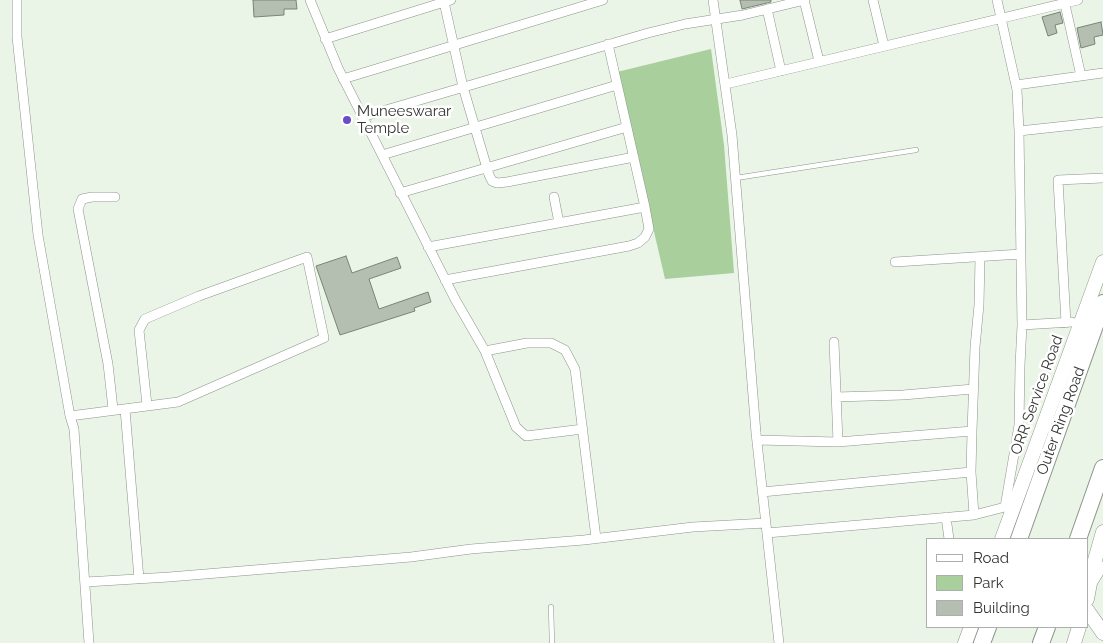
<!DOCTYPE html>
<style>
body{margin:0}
#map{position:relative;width:1103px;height:643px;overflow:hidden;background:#eaf4e7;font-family:Raleway,sans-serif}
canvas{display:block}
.legend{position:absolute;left:926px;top:538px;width:162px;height:90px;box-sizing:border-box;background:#fff;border:1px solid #adafad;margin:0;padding:6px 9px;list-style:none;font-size:15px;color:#323631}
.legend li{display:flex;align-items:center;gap:10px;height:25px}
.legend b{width:25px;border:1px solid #adafad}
</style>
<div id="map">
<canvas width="1103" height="643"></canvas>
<ul class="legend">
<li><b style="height:6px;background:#fff"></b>Road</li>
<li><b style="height:14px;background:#a8cf9c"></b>Park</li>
<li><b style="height:14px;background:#b4beb1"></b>Building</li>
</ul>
</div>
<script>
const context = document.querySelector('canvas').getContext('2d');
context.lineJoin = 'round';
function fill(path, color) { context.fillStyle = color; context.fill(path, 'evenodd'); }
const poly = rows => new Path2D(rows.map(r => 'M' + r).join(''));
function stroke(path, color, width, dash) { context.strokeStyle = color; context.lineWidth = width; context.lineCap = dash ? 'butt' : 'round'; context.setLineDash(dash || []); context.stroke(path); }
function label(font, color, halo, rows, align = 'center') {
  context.font = font + ' Raleway,sans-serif'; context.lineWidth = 5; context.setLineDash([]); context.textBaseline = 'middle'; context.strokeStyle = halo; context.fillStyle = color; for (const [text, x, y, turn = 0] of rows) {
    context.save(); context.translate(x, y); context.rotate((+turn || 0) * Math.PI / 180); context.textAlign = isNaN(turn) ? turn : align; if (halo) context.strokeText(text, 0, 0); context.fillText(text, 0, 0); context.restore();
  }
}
fill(poly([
 [711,49,724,145,734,273,665,279,617,72]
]), '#a8cf9c');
const building = poly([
 [253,0,296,0,297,9,284,9,284,15,254,17,253,0],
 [740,0,771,0,771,2,742,9,740,0],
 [1060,12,1063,23,1055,25,1057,33,1048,36,1042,17,1060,12],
 [1101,22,1103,35,1094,37,1095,44,1081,48,1077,28,1101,22],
 [346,256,352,273,397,257,401,268,369,279,379,309,428,292,431,302,414,308,415,311,340,335,316,266,346,256]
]);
fill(building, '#b4beb1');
stroke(building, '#7a8377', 1);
const lane = poly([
 [736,178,916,150],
 [551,607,552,643]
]);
const street = poly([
 [17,0,17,37,38,235,70,416,74,429,89,643],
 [310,0,338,68,455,299,485,351,516,427,526,436,583,429],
 [713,0,732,135,756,433,779,643],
 [804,0,819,61],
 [873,0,884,46],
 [1064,0,1081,76],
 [444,2,463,87,489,175,492,181,497,183,507,182,634,157],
 [767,9,781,71],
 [325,39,451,0],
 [343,79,603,0],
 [726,84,1078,0],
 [1016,85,1103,73],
 [362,117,648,33,685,24,743,15,805,0],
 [1019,131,1103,122],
 [382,155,617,85],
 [400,193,627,127],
 [554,197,559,223],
 [428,247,645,207],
 [895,262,1021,254],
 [445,280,629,246,638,243,645,237,649,229,645,207,608,44],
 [1066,323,1058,180,1103,178],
 [1022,325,1072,322],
 [834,342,838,442],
 [485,351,527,343,551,343,565,350,575,369,596,538],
 [836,397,903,395,973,389],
 [113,409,108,364,78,209,82,199,92,197,115,197],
 [125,409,139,579],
 [70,416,178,402,324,338,307,257,199,296,145,319,139,330,147,405],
 [757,440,838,442,972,431],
 [762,492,971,472],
 [974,515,971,472,972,431,975,347,979,305,980,258],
 [946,517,949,539],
 [767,533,974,515,1005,507,1019,425,1020,365,1022,325,1019,131,1017,90,997,0],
 [86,582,169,577,411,557,471,549,584,540,693,527,766,523],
 [1093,582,1103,566]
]);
const primary = poly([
 [1002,539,1103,262],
 [1087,599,1093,567,1103,532],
 [1087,610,1103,633],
 [965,643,971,627],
 [1074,643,1079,627]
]);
const highway = poly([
 [1019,539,1103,303],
 [1078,539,1103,468],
 [982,643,988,627],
 [1041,643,1047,627]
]);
stroke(lane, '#8c9589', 5.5);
stroke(street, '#8c9589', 10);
stroke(primary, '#8c9589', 15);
stroke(highway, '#8c9589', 18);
stroke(lane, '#fff', 4.5);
stroke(street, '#fff', 9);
stroke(primary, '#fff', 14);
stroke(highway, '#fff', 16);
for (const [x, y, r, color] of [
 [347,120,5,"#674ec7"]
]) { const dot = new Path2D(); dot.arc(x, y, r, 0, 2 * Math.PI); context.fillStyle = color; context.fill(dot); stroke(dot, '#fff', 2); }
label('15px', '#323631', '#fff', [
 ["Muneeswarar",357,111],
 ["Temple",357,128]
], 'left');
label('15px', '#323631', '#fff', [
 ["ORR Service Road",1037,395,-70],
 ["Outer Ring Road",1061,421,-70]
]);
</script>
